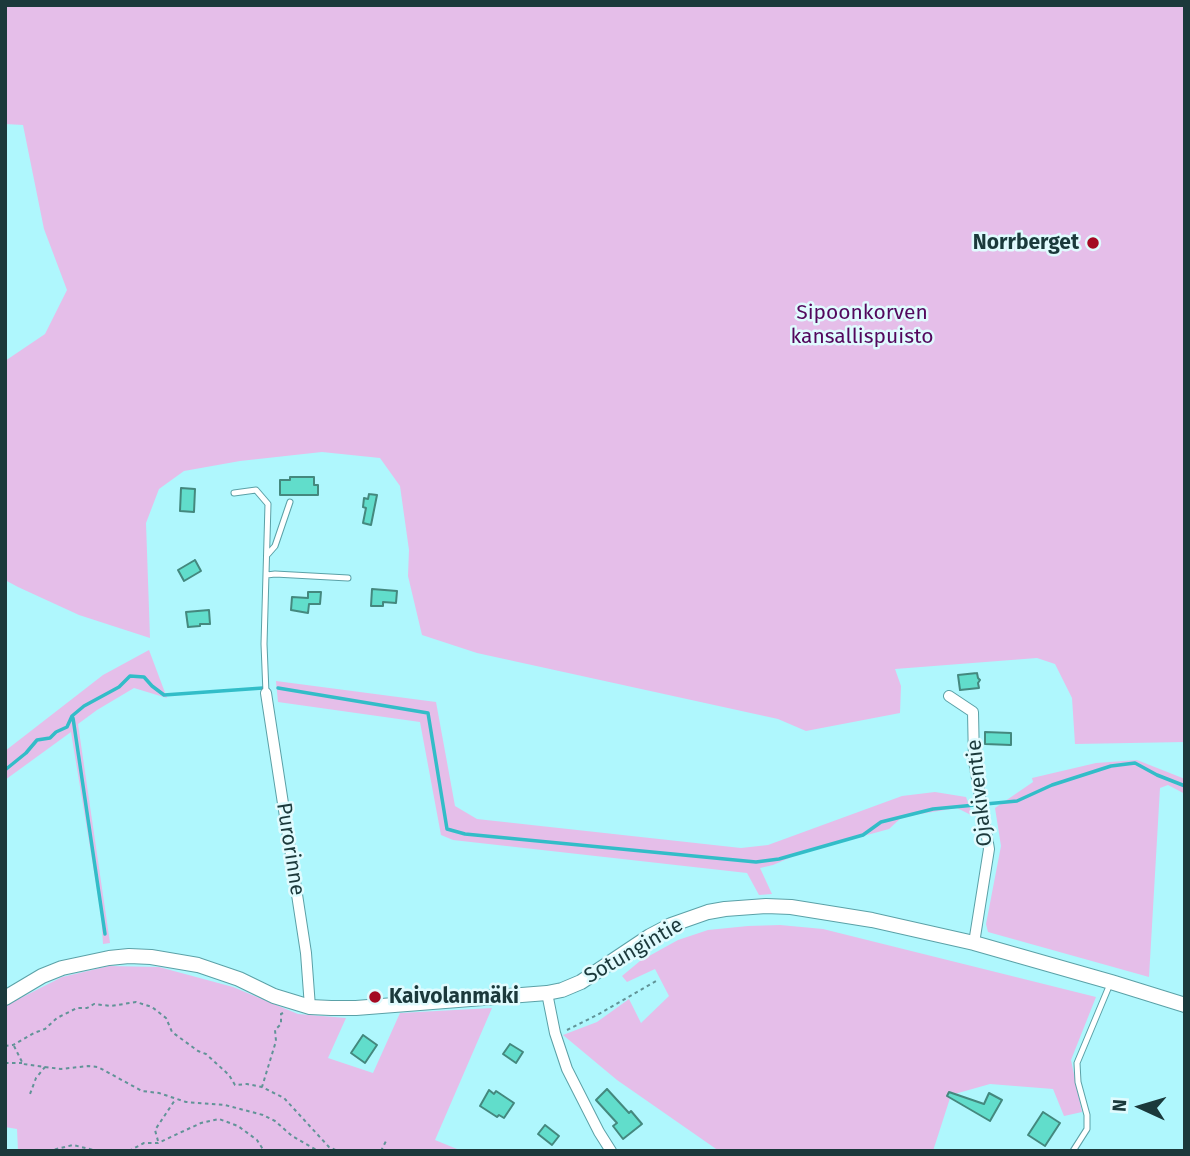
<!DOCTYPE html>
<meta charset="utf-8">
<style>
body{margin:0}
#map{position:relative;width:1190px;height:1156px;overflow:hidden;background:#aff7fd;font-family:"Fira Sans",sans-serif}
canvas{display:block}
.frame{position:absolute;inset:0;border:7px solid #1b393b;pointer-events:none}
.north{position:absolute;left:1106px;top:1072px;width:70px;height:70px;-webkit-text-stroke:5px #e0fbfe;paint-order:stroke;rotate:274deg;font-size:19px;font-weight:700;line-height:28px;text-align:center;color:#1b393b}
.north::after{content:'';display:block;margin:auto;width:24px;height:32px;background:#1b393b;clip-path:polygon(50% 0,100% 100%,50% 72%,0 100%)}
</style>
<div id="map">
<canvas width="1190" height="1156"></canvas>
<div class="frame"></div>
<div class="north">N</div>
</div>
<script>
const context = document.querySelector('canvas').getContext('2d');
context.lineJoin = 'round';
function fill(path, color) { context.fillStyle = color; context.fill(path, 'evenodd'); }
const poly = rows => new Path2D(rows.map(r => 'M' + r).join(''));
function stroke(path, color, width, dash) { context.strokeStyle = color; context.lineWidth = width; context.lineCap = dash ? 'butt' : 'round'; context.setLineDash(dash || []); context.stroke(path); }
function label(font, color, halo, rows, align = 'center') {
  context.font = font + ' "Fira Sans",sans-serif'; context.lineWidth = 5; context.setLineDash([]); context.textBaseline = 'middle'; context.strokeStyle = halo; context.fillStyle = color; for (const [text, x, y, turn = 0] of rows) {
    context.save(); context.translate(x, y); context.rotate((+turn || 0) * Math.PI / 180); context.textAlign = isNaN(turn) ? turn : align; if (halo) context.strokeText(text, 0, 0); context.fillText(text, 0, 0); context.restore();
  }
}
fill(poly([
 [5,5,1185,5,1185,742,1075,744,1072,698,1055,664,1037,658,895,669,901,686,900,713,806,731,778,719,477,653,422,635,408,576,409,550,400,486,380,458,322,452,240,461,184,471,159,489,146,523,150,638,79,615,18,587,5,580,5,361,45,334,67,290,44,229,23,125,5,124],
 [149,650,167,698,134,688,97,710,78,724,110,943,103,944,101,914,71,732,5,780,5,751,103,675],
 [276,681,436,702,455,806,477,819,741,848,768,845,902,796,935,792,966,797,973,816,957,808,902,817,889,829,801,853,773,865,760,868,772,894,759,895,747,873,453,840,441,835,420,722,278,702],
 [1137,760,1185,779,1185,794,1168,785,1160,788,1149,977,988,932,986,924,1001,846,995,808,1033,782,1032,778,1096,763],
 [780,925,823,929,1096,997,1071,1060,1082,1112,1064,1116,1053,1089,990,1084,951,1095,933,1151,719,1151,617,1080,563,1035,597,1022,629,999,641,1023,669,996,655,969,627,982,622,976,640,961,678,940,708,930,748,926],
 [109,966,159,967,233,987,298,1014,346,1018,328,1058,373,1073,400,1013,492,1008,435,1140,462,1151,18,1151,17,1129,5,1127,5,1006,62,977]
]), '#e5bee9');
stroke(poly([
 [278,688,428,713,447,829,465,834,756,862,779,859,863,835,881,822,933,809,1017,801,1052,785,1111,766,1135,763,1157,775,1185,786],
 [73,718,105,934],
 [5,770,26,753,37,740,50,738,56,732,67,727,72,716,84,706,119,687,130,676,144,677,152,686,164,695,263,688]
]), '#32bdc8', 3.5);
const building = poly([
 [290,477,314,477,314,485,318,485,318,495,280,495,280,480,290,480,290,477],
 [181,488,195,489,194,512,180,511,181,488],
 [369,494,377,495,371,525,363,523,366,508,363,507,364,498,368,499,369,494],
 [195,560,201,571,184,581,178,570,195,560],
 [372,589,397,591,396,603,383,602,383,606,371,606,372,589],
 [308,592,321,592,320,604,309,604,308,613,291,610,292,597,308,598,308,592],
 [209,610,210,624,200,624,200,626,188,627,186,612,209,610],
 [977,673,978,678,980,680,978,683,979,688,960,690,958,675,977,673],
 [985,732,1011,733,1011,745,985,744,985,732],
 [363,1035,377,1045,365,1063,351,1053,363,1035],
 [510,1044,523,1052,516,1063,503,1054,510,1044],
 [607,1089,629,1113,631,1111,642,1124,623,1139,613,1126,617,1123,596,1100,607,1089],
 [489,1090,494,1094,496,1091,514,1103,504,1118,499,1115,497,1117,480,1106,489,1090],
 [949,1092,984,1104,989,1093,1002,1100,990,1121,947,1096,949,1092],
 [1043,1112,1060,1123,1045,1146,1028,1135,1043,1112],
 [545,1125,559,1136,552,1145,538,1134,545,1125]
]);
fill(building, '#61ddcb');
stroke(building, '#44887e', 2);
const service = poly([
 [234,493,256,490,268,504,264,644,266,693],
 [268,554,275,546,290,502],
 [267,575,275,574,348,578],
 [1073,1151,1087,1129,1087,1115,1078,1082,1077,1063,1110,984]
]);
const minor = poly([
 [266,693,306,953,310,1007],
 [949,696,973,712,974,761,989,849,974,943],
 [547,993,555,1033,567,1069,599,1132,611,1151]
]);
const tertiary = poly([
 [5,998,42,976,62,968,109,958,129,956,151,957,198,965,239,979,274,996,310,1007,331,1008,356,1008,547,993,562,990,581,982,650,936,671,925,708,912,725,909,766,906,791,907,872,920,974,943,1111,982,1185,1005]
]);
stroke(service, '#5ba1a7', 7);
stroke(minor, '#5ba1a7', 12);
stroke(tertiary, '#5ba1a7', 16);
stroke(poly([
 [283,1013,281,1014,281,1024,275,1030,276,1041,262,1087,284,1098,329,1147,338,1151],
 [567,1030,597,1015,656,981],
 [5,1046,13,1045,34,1033,45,1029,57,1018,77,1008,87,1008,94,1004,111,1006,136,1002,152,1007,166,1018,172,1032,198,1051,206,1054,229,1075,235,1085,247,1084,262,1087],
 [14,1046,23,1064,45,1067,36,1078,30,1094],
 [5,1063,22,1063],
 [45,1067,61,1069,88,1066,98,1067,142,1091,159,1093,186,1102,225,1105,263,1115,275,1121,292,1136,318,1151],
 [158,1141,155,1130,175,1100],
 [48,1151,73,1145,98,1151],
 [129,1151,144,1143,158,1143,201,1123,219,1119,238,1126,257,1140,264,1151],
 [381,1151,387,1139]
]), '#619397', 2, [3.5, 3.5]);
stroke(service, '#fff', 5);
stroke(minor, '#fff', 10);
stroke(tertiary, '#fff', 14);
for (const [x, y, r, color] of [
 [1093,243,7,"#a40922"],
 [375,997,7,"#a40922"]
]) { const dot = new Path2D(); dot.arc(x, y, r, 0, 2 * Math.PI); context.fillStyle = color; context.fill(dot); stroke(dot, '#e0fbfe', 2.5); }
label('bold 21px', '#1b393b', '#e0fbfe', [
 ["Norrberget",1079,243],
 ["Kaivolanmäki",389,997,"left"]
], 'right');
label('21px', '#53085d', '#e0fbfe', [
 ["Sipoonkorven",862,313],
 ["kansallispuisto",862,337]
]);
label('21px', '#1b393b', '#e0fbfe', [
 ["Ojakiventie",980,793,-96],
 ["Purorinne",290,849,81],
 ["Sotungintie",634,951,-30]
]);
</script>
